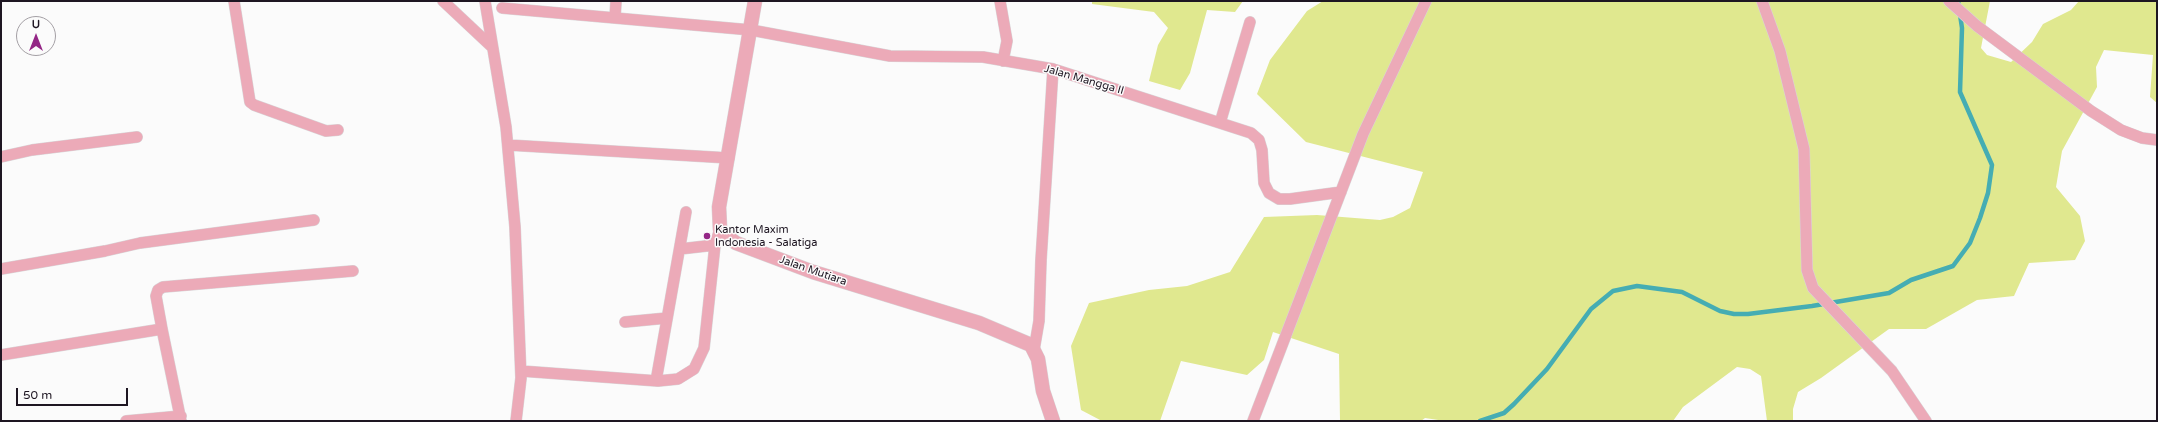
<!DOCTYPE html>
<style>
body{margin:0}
#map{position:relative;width:2158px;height:422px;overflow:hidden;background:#fbfbfb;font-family:"Varela Round",sans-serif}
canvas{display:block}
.frame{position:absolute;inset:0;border:2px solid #1e1622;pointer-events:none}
.north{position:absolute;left:16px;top:16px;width:40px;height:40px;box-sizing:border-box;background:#fbfbfb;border:1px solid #a39fa4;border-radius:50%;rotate:0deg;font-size:11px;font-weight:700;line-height:16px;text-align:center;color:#1e1622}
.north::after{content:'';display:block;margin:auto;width:14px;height:18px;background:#942686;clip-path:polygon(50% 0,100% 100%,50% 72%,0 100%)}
.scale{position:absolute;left:16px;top:388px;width:112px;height:18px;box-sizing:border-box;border:2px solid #1e1622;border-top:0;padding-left:5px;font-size:12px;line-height:14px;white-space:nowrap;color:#1e1622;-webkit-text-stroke:3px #fbfbfb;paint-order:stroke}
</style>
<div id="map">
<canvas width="2158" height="422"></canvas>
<div class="frame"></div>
<div class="north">U</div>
<div class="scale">50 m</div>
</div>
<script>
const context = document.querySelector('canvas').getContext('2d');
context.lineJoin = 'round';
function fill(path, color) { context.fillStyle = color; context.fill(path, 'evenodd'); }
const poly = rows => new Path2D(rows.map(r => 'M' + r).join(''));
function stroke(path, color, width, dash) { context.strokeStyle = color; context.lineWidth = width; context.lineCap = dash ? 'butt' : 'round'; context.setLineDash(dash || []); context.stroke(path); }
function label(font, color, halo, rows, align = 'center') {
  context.font = font + ' "Varela Round",sans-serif'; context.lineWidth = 3; context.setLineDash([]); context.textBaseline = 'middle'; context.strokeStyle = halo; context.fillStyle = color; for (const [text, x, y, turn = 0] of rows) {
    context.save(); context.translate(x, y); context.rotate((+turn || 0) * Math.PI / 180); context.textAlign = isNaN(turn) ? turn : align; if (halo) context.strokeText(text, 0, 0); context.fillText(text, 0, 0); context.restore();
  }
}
fill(poly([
 [1092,1,1243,1,1235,12,1207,10,1190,73,1180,90,1149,81,1158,45,1168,28,1154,12,1092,4],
 [1323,1,1990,1,1981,48,1987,55,2011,62,2032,42,2043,24,2071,10,2079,1,2157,1,2157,103,2150,97,2153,55,2104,50,2096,67,2097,87,2062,151,2056,187,2080,216,2085,241,2075,260,2029,263,2014,296,1977,300,1926,329,1889,329,1821,378,1798,392,1793,409,1793,421,1767,421,1761,376,1750,369,1737,367,1683,407,1673,421,1445,421,1425,418,1421,421,1340,421,1339,354,1273,332,1264,360,1247,375,1181,361,1160,421,1102,421,1081,410,1071,346,1089,303,1149,290,1187,286,1230,272,1264,217,1317,215,1380,220,1393,217,1410,208,1423,172,1306,142,1257,94,1270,60,1307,11]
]), '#e0e88f');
stroke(poly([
 [1480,421,1504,413,1514,404,1547,369,1591,309,1613,291,1637,286,1682,292,1720,311,1734,314,1748,314,1812,306,1889,293,1911,280,1953,266,1970,243,1980,218,1988,193,1992,165,1960,92,1962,28,1958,1]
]), '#45adb3', 4.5);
const minor = poly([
 [234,1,250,102,254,105,326,131,338,130],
 [443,1,492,47],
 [485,1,506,127,515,227,521,378,516,421],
 [1000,1,1007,41,1003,61],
 [1762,1,1780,51,1804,149,1807,270,1813,288,1892,371,1926,421],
 [1949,1,1977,26,2091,111,2121,130,2142,138,2157,140],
 [502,8,751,30,890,56,983,57,1053,69,1251,133,1259,140,1262,150,1264,183,1269,193,1279,199,1290,199,1341,192],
 [615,18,616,1],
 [1220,123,1250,22],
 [508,145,729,158],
 [1,157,32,150,137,137],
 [680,249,715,245],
 [1,269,105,251,140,243,314,220],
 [625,322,667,318],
 [162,329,181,421],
 [1034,350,1039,321,1041,260,1053,69],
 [1,355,162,329,156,296,158,290,163,287,353,271],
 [521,371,658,381,678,379,694,369,704,348,715,245,720,229],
 [656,381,686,212],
 [126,421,181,416],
 [1253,421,1363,134,1426,1]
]);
const tertiary = poly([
 [755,1,719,207,720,229,724,234,736,243,813,272,979,323,1031,345,1038,359,1043,391,1053,421]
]);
stroke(minor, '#d8d6d8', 12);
stroke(tertiary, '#d8d6d8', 15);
stroke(minor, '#ecaab8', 11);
stroke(tertiary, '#ecaab8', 14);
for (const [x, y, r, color] of [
 [707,236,4,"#942686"]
]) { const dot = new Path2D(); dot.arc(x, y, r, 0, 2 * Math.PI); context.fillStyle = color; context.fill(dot); stroke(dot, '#fbfbfb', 1.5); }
label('11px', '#1e1622', '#fbfbfb', [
 ["Jalan Mangga II",1084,80,16],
 ["Jalan Mutiara",813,271,19]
]);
label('11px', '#1e1622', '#fbfbfb', [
 ["Kantor Maxim",715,230],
 ["Indonesia - Salatiga",715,243]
], 'left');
</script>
